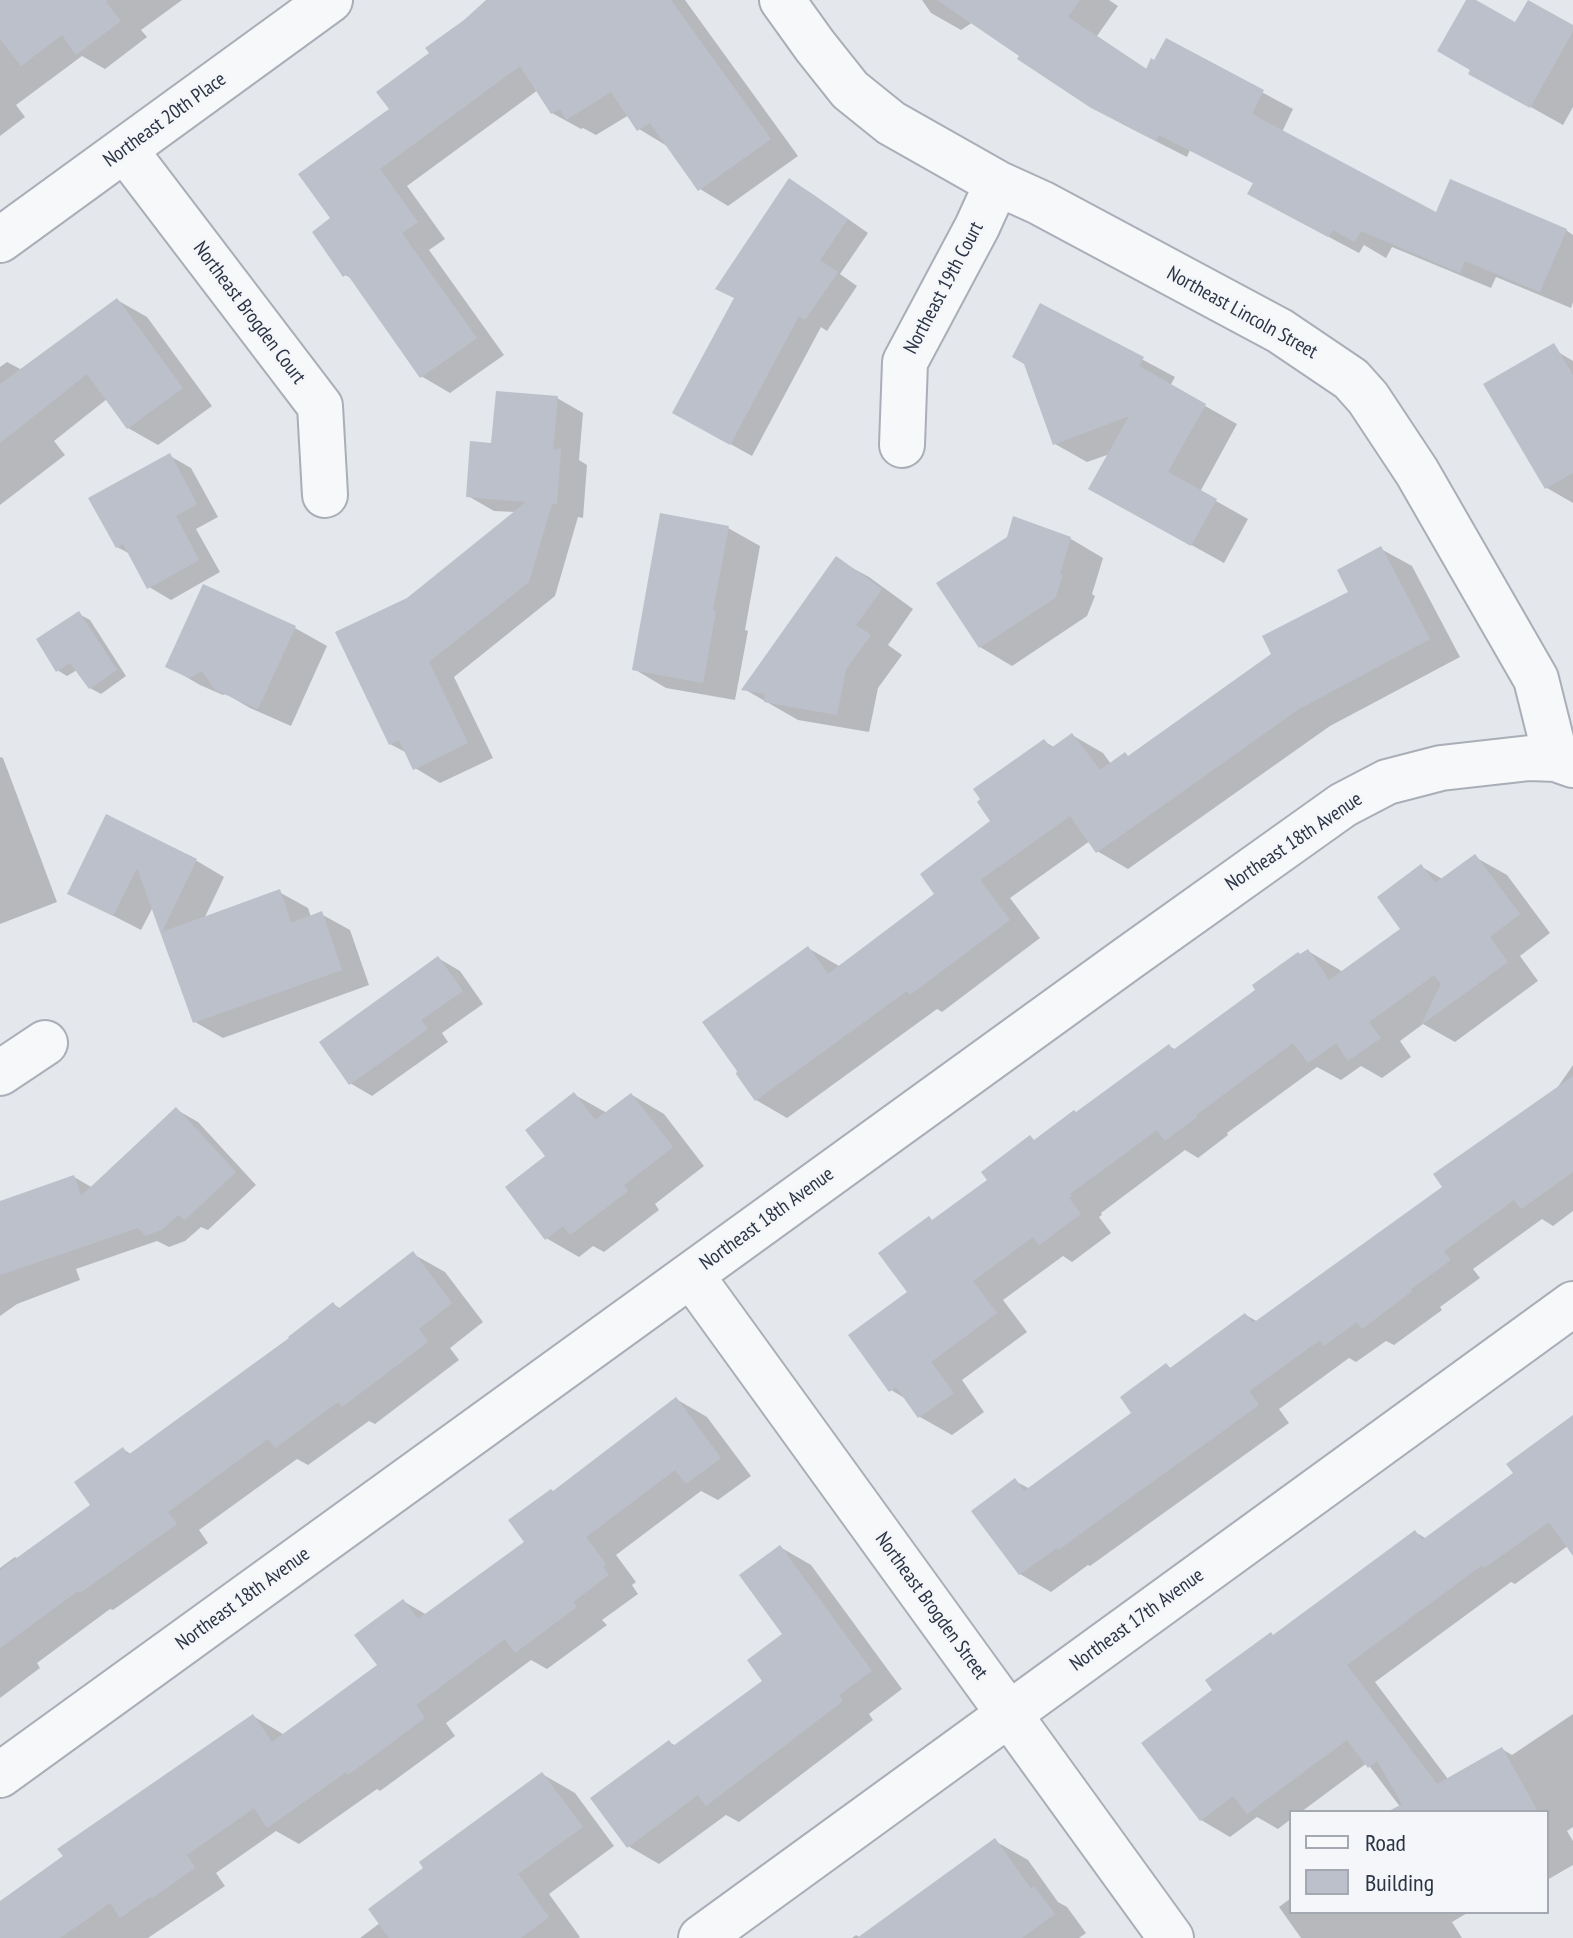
<!DOCTYPE html>
<style>
body{margin:0}
#map{position:relative;width:1573px;height:1938px;overflow:hidden;background:#e4e7ec;font-family:"PT Sans Narrow",sans-serif}
canvas{display:block}
.legend{position:absolute;left:1289px;top:1810px;width:260px;height:104px;box-sizing:border-box;background:#f4f6f9;border:2px solid #a4a8b1;margin:0;padding:10px 14px;list-style:none;font-size:24px;color:#2b3445}
.legend li{display:flex;align-items:center;gap:16px;height:40px}
.legend b{width:40px;border:2px solid #a4a8b1}
</style>
<div id="map">
<canvas width="1573" height="1938"></canvas>
<ul class="legend">
<li><b style="height:10px;background:#f7f8fa"></b>Road</li>
<li><b style="height:22px;background:#bbc0ca"></b>Building</li>
</ul>
</div>
<script>
const context = document.querySelector('canvas').getContext('2d');
context.lineJoin = 'round';
function fill(path, color) { context.fillStyle = color; context.fill(path, 'evenodd'); }
const poly = rows => new Path2D(rows.map(r => 'M' + r).join(''));
function stroke(path, color, width, dash) { context.strokeStyle = color; context.lineWidth = width; context.lineCap = dash ? 'butt' : 'round'; context.setLineDash(dash || []); context.stroke(path); }
function label(font, color, halo, rows, align = 'center') {
  context.font = font + ' "PT Sans Narrow",sans-serif'; context.lineWidth = 6; context.setLineDash([]); context.textBaseline = 'middle'; context.strokeStyle = halo; context.fillStyle = color; for (const [text, x, y, turn = 0] of rows) {
    context.save(); context.translate(x, y); context.rotate((+turn || 0) * Math.PI / 180); context.textAlign = isNaN(turn) ? turn : align; if (halo) context.strokeText(text, 0, 0); context.fillText(text, 0, 0); context.restore();
  }
}
fill(poly([
 [13,0,182,0,141,30,147,37,105,69,82,56,16,105,25,117,0,136,0,9],
 [498,0,685,0,798,156,728,206,700,189,667,146,639,129,629,115,596,135,583,128,581,129,552,113,538,90,407,186,445,239,429,250,504,355,450,393,421,376,353,279,345,275,333,219,392,110],
 [922,0,1109,0,1118,6,1097,36,1148,70,1155,62,1167,41,1293,109,1282,132,1437,215,1566,230,1573,235,1573,302,1571,308,1496,277,1491,288,1392,247,1386,258,1364,245,1359,253,1280,211,1255,184,1190,150,1187,157,1124,125,1092,107,973,22,961,30,931,13],
 [1468,0,1472,0,1516,24,1573,28,1573,107,1563,125,1470,73],
 [790,181,811,193,868,233,840,274,857,286,827,331,821,327,752,456,696,425,736,299],
 [117,300,147,317,212,406,158,445,128,428,107,399,54,441,65,455,0,505,0,367,7,362,22,370],
 [1041,305,1175,377,1170,386,1237,424,1200,492,1248,519,1224,563,1123,507,1110,454,1087,462,1055,444],
 [1558,352,1573,361,1573,503,1547,488],
 [557,398,583,413,579,460,587,465,583,518,578,517,555,596,454,677,493,758,440,783,415,768,407,753,390,744,408,599,515,512,494,511,468,496,493,445],
 [170,456,191,468,218,517,196,529,220,572,171,600,149,587,132,555,117,547],
 [1014,519,1071,539,1103,558,1092,594,1095,596,1087,616,1012,666,980,647],
 [728,528,760,546,745,630,748,631,735,700,666,688,634,669],
 [1381,549,1412,566,1460,657,1330,726,1128,869,1097,851,1090,841,1010,898,1040,938,942,1012,937,1009,787,1118,756,1100,808,948,839,966,937,894,993,821,1044,741,1055,748,1072,735,1103,753,1111,764,1130,757,1274,654,1351,593],
 [836,559,869,577,913,609,888,645,902,655,878,688,869,732,798,720,744,689],
 [79,614,90,620,126,676,101,694,90,688,77,670,67,676,57,670],
 [295,628,327,646,291,726,250,708,226,694,223,695,200,685,167,666],
 [0,757,3,758,57,902,0,924],
 [107,817,197,861,224,877,204,919,279,892,308,908,311,917,321,914,350,930,369,985,223,1038,195,1022,153,907,141,930,69,893],
 [1475,857,1507,875,1550,933,1520,956,1538,981,1455,1042,1423,1024,1400,1041,1411,1057,1382,1078,1361,1066,1341,1080,1317,1067,1227,1133,1228,1135,1198,1158,1185,1150,1101,1213,1102,1215,1099,1217,1111,1233,1072,1262,1063,1256,1003,1300,1027,1332,962,1380,984,1412,952,1435,920,1417,908,1400,891,1390,910,1293,933,1221,990,1180,1030,1138,1036,1141,1077,1113,1169,1046,1176,1050,1308,951,1340,970,1342,973,1403,929,1422,867,1444,880],
 [438,958,460,971,483,1004,442,1033,448,1042,372,1096,350,1083],
 [1573,1065,1573,1211,1553,1226,1542,1219,1473,1269,1480,1278,1440,1307,1442,1310,1394,1345,1386,1341,1356,1362,1349,1358,1279,1409,1289,1423,1090,1566,1088,1565,1051,1592,1020,1574,1015,1481,1030,1489,1134,1413,1166,1365,1172,1369,1246,1315,1258,1322,1445,1187,1555,1091],
 [575,1095,607,1113,632,1095,664,1114,704,1166,655,1204,659,1210,604,1252,593,1246,579,1257,546,1238,548,1156],
 [177,1110,198,1122,256,1185,208,1230,201,1227,185,1241,169,1247,157,1241,76,1269,80,1280,17,1304,0,1316,0,1203,74,1177,93,1188],
 [413,1254,445,1272,483,1322,450,1348,459,1360,375,1424,369,1421,308,1465,297,1459,199,1530,208,1543,113,1610,110,1609,37,1663,40,1668,0,1698,0,1568,15,1557,19,1559,93,1505,123,1449,132,1455,292,1339,333,1304,341,1309],
 [676,1399,707,1417,751,1476,718,1500,701,1491,616,1555,636,1582,632,1585,638,1594,602,1620,607,1625,547,1669,531,1660,446,1723,455,1736,380,1791,377,1789,299,1844,276,1831,216,1873,225,1886,148,1938,0,1938,0,1903,253,1716,283,1734,380,1665,403,1601,427,1615,527,1543,554,1492],
 [1573,1430,1573,1544,1572,1543,1515,1584,1511,1582,1375,1682,1448,1779,1502,1749,1512,1755,1573,1714,1573,1827,1567,1831,1573,1841,1573,1865,1547,1880,1547,1812,1404,1812,1367,1763,1301,1812,1291,1812,1291,1819,1278,1829,1257,1817,1230,1837,1201,1820,1215,1691,1275,1637,1415,1532,1427,1539],
 [780,1547,811,1565,902,1689,869,1714,873,1720,739,1822,726,1815,659,1864,628,1846,669,1742,676,1746,765,1681,785,1635],
 [542,1774,575,1793,614,1846,549,1894,580,1937,578,1938,360,1938,380,1923],
 [995,1841,1028,1860,1058,1902,1067,1907,1086,1933,1079,1938,852,1938,856,1935,861,1938],
 [1291,1898,1291,1912,1469,1912,1452,1922,1462,1938,1301,1938,1279,1907]
]), '#0003');
fill(poly([
 [0,0,108,0,106,2,121,21,76,55,62,35,21,66,0,39],
 [486,0,671,0,771,139,698,191,650,123,637,131,611,92,566,120,560,109,551,114,520,66,380,169,418,222,402,233,477,338,420,378,347,274,343,277,312,232,330,218,298,174,389,109,376,92,429,53,425,48,464,20],
 [937,0,1080,0,1068,17,1146,69,1151,58,1154,60,1166,38,1264,90,1252,114,1436,212,1450,179,1567,229,1540,292,1465,261,1460,273,1361,231,1355,242,1333,230,1328,237,1247,194,1253,183,1159,135,1156,141,1091,108,1017,59,1019,56],
 [1466,0,1476,0,1515,22,1528,0,1573,25,1573,31,1530,108,1468,74,1470,70,1437,51],
 [789,178,848,219,820,260,838,272,805,320,799,316,730,445,672,413,734,298,715,289],
 [117,298,183,388,127,429,87,374,0,443,0,384],
 [1040,303,1144,357,1139,366,1206,404,1168,472,1217,499,1191,546,1088,489,1129,416,1053,445,1024,364,1012,357],
 [1554,343,1573,375,1573,473,1545,489,1483,384],
 [496,391,558,396,553,450,561,448,557,504,552,504,529,582,429,662,468,743,413,770,399,740,389,745,335,632,407,598,526,502,466,497,470,441,491,443],
 [170,453,197,504,176,516,199,560,147,589,123,544,116,548,88,498],
 [660,513,729,526,713,610,716,611,703,683,632,670],
 [1013,516,1071,537,1060,574,1063,575,1055,598,979,648,936,583,1007,537],
 [1381,546,1430,639,1299,709,1096,853,1070,816,980,880,1010,920,910,995,907,991,755,1101,736,1074,737,1071,702,1022,808,946,828,974,934,894,920,874,990,821,977,802,980,799,973,789,1044,739,1051,748,1072,733,1100,770,1125,752,1128,756,1271,654,1262,636,1348,592,1337,570],
 [836,556,882,589,856,625,871,635,846,669,837,715,764,702,765,694,741,690],
 [203,584,296,626,258,709,215,690,202,671,189,678,165,667],
 [79,611,117,670,89,689,70,663,56,672,36,639],
 [106,814,197,859,162,932,280,889,291,923,322,911,342,970,193,1023,137,868,113,916,67,894],
 [1475,854,1520,914,1490,937,1508,962,1421,1025,1441,984,1434,975,1369,1022,1381,1038,1348,1061,1336,1043,1308,1063,1293,1043,1196,1115,1197,1117,1165,1141,1157,1130,1070,1194,1072,1196,1069,1198,1081,1214,1039,1245,1033,1237,973,1281,997,1313,931,1362,954,1393,918,1418,896,1387,889,1392,848,1335,907,1292,878,1253,929,1216,932,1220,987,1180,981,1172,1030,1135,1034,1140,1074,1110,1076,1112,1169,1044,1173,1050,1255,990,1252,985,1298,952,1300,954,1308,949,1329,980,1400,929,1377,897,1421,864,1435,883],
 [438,956,463,991,421,1020,428,1029,349,1085,319,1042],
 [1573,1076,1573,1172,1521,1209,1514,1200,1444,1251,1451,1260,1411,1289,1412,1291,1362,1329,1357,1322,1324,1346,1320,1340,1249,1391,1259,1405,1058,1550,1057,1548,1019,1575,971,1511,1015,1478,1024,1491,1131,1413,1120,1397,1166,1363,1170,1368,1245,1313,1253,1323,1442,1187,1433,1174],
 [574,1092,595,1120,631,1093,673,1147,624,1185,628,1191,570,1235,563,1226,545,1240,505,1187,545,1156,525,1130],
 [176,1107,236,1172,185,1220,178,1215,163,1229,146,1236,138,1228,0,1275,0,1201,74,1175,81,1196],
 [413,1251,452,1303,419,1329,428,1342,342,1407,338,1402,275,1448,268,1439,168,1512,177,1524,80,1593,78,1591,0,1648,0,1570,90,1505,74,1482,123,1447,128,1455,289,1338,288,1337,333,1302,338,1309],
 [676,1397,721,1458,686,1484,675,1470,586,1537,606,1564,603,1567,609,1575,573,1602,577,1607,515,1653,505,1639,416,1705,425,1718,348,1775,346,1772,267,1828,254,1808,187,1855,195,1868,151,1899,150,1897,120,1918,110,1903,60,1938,0,1938,0,1901,63,1856,57,1849,253,1714,272,1742,377,1665,354,1635,403,1599,418,1619,524,1542,508,1520,551,1489,553,1491],
 [1573,1415,1573,1556,1549,1522,1484,1568,1482,1565,1347,1665,1437,1784,1502,1747,1538,1812,1387,1812,1402,1804,1377,1761,1368,1768,1347,1740,1247,1814,1233,1796,1200,1821,1141,1743,1212,1690,1205,1680,1271,1632,1273,1635,1415,1530,1422,1540,1513,1473,1506,1464],
 [780,1545,872,1671,839,1695,843,1701,706,1806,698,1795,627,1848,590,1798,669,1740,673,1746,762,1681,747,1660,782,1634,739,1575],
 [542,1772,583,1827,518,1874,549,1917,521,1938,389,1938,368,1909,423,1868,419,1862],
 [995,1838,1031,1889,1034,1886,1055,1914,1022,1938,857,1938]
]), '#bbc0ca');
const minor = poly([
 [782,0,815,46,850,90,891,123,997,183,1041,203,1280,331,1351,379,1368,398,1417,472,1536,679,1556,759],
 [125,150,320,406,325,495],
 [0,240,330,0],
 [902,445,905,362,977,227,997,183],
 [0,1073,45,1043],
 [691,1275,1171,1938],
 [0,1775,1127,959,1343,805,1387,782,1441,768,1530,758,1556,759,1573,765],
 [701,1938,1573,1304]
]);
stroke(minor, '#a9aeb7', 48);
stroke(minor, '#f7f8fa', 44);
label('20px', '#2b3445', '#f4f6f9', [
 ["Northeast 20th Place",165,120,-36],
 ["Northeast 19th Court",944,288,-62],
 ["Northeast Brogden Court",249,313,53],
 ["Northeast Lincoln Street",1242,313,29],
 ["Northeast 18th Avenue",1294,842,-34],
 ["Northeast 18th Avenue",767,1219,-36],
 ["Northeast 18th Avenue",243,1599,-36],
 ["Northeast Brogden Street",931,1606,54],
 ["Northeast 17th Avenue",1137,1620,-36]
]);
</script>
